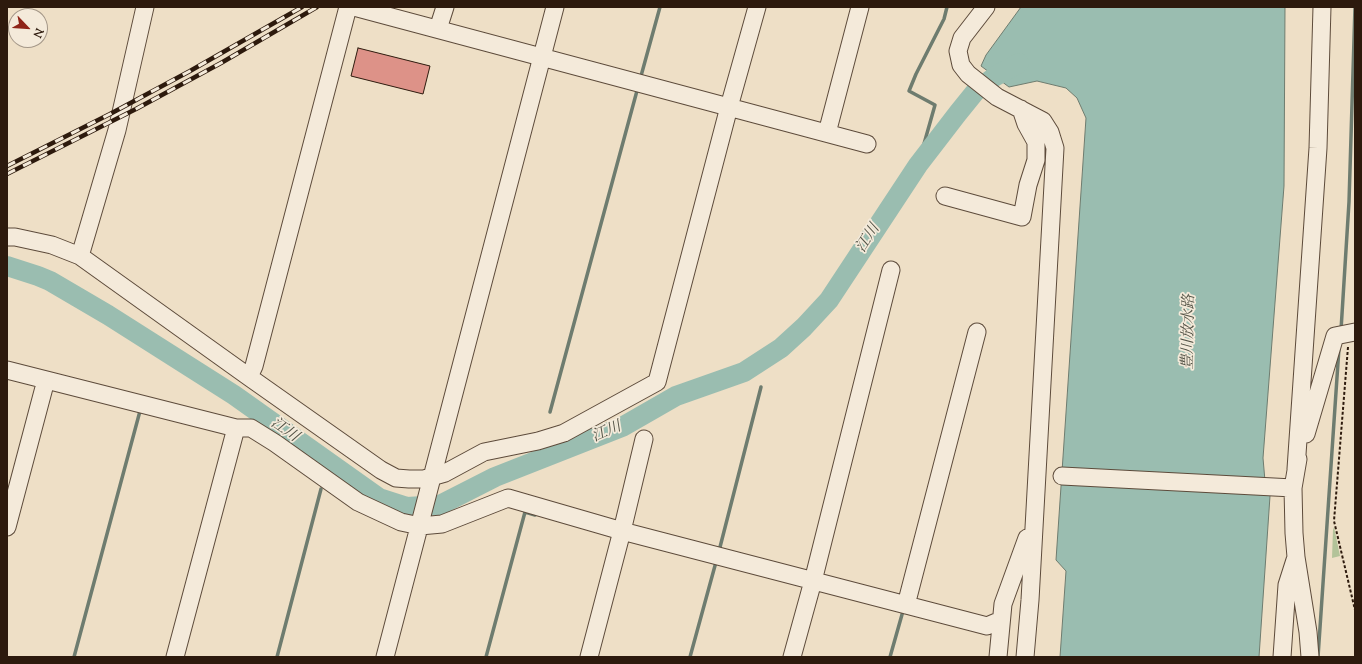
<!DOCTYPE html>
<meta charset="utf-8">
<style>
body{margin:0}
#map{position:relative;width:1362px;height:664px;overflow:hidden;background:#eedfc6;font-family:"Sorts Mill Goudy",serif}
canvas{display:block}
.frame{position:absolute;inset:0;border:8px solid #2d1a0d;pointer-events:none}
.north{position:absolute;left:8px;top:8px;width:40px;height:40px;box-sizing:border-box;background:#f4eada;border:1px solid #a49788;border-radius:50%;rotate:115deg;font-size:11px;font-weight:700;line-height:16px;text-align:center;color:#2d1a0d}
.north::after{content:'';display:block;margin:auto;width:14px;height:18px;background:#8f2418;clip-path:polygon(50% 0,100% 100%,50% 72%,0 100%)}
</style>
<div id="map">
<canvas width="1362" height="664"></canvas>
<div class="frame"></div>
<div class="north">N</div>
</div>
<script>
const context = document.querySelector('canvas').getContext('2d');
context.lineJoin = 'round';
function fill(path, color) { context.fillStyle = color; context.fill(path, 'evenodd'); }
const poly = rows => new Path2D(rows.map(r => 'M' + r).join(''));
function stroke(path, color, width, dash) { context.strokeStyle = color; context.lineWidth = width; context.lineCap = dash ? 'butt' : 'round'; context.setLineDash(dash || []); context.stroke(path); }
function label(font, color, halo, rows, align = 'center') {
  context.font = font + ' "Sorts Mill Goudy","Noto Serif JP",serif'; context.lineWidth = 3.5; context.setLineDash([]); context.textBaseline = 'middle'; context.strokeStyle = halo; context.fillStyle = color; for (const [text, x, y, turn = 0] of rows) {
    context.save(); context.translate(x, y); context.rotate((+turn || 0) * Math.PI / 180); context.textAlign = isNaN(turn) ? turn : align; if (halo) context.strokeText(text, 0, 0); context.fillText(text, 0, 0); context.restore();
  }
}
fill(poly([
 [1334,527,1340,556,1332,558,1333,530]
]), '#b3c399');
const water = poly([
 [1021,7,1285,7,1284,186,1263,458,1265,481,1270,496,1259,657,1060,657,1066,571,1056,560,1086,118,1077,98,1066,88,1037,81,1009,87,981,66,986,55,1021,7]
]);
fill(water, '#9abdb0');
stroke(water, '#6e7c6f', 1);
stroke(poly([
 [641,76,660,7],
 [918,165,935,105,909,91,916,74,944,19,947,7],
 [1341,330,1349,202,1355,7],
 [550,412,638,87],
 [719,551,761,387],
 [74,657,140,411],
 [277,657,321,489],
 [486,657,525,512,535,515],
 [690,657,716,562],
 [890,657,903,611],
 [1318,657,1339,348]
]), '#6e7c6f', 3.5);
stroke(poly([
 [7,266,38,276,50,281,108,315,234,395,379,498,407,507,440,505,495,477,622,427,676,396,744,372,781,348,804,327,829,300,918,165,958,113,975,92,994,77,1019,63]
]), '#9abdb0', 20);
const building = poly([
 [358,48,430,66,423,94,351,76,358,48]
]);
fill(building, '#dd9288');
stroke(building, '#2d1a0d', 1);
const minor = poly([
 [354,7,867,144],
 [986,7,962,38,958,51,961,65,968,74,997,97,1043,121,1050,132,1055,148,1030,600,1025,657],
 [438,29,445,7],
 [827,133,860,7],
 [945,196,1022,217,1028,185,1036,160,1036,142,1026,124,1021,109],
 [7,237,15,237,52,245,80,256,249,377,381,470,396,478,409,479,424,479,445,473,484,452,538,441,564,433,657,382,729,107,757,7],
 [80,256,117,130,145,7],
 [7,370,236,428,251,428,275,443,358,502,401,522,420,526,442,524,508,498,622,531,987,626,1001,620],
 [249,377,254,366,348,7],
 [1306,434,1335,336,1355,332],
 [1298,459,1293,488,1294,533,1296,557,1308,632,1310,657],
 [1296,469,1318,148,1322,7],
 [1062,476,1293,488],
 [7,527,46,380],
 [906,605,977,332],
 [175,657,236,428],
 [385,657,555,7],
 [589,657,622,531,644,439],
 [792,657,813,581,891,270],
 [998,657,1003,604,1027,538],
 [1282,657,1287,585,1295,560]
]);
stroke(minor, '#5d4b3b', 19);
stroke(poly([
 [1348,347,1334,521,1355,610]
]), '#2d1a0d', 2, [3, 2]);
stroke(minor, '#f4eada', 17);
const rail = poly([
 [7,166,110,114,190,71,302,7],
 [7,174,136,109,221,63,317,7]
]);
stroke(rail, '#2d1a0d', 4.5);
stroke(rail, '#f4eada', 3, [9]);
label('italic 15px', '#535346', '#f4eada', [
 ["江川",869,239,-57],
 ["豊川放水路",1190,332,-89],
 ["江川",284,431,35],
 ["江川",607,433,-23]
]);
</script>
